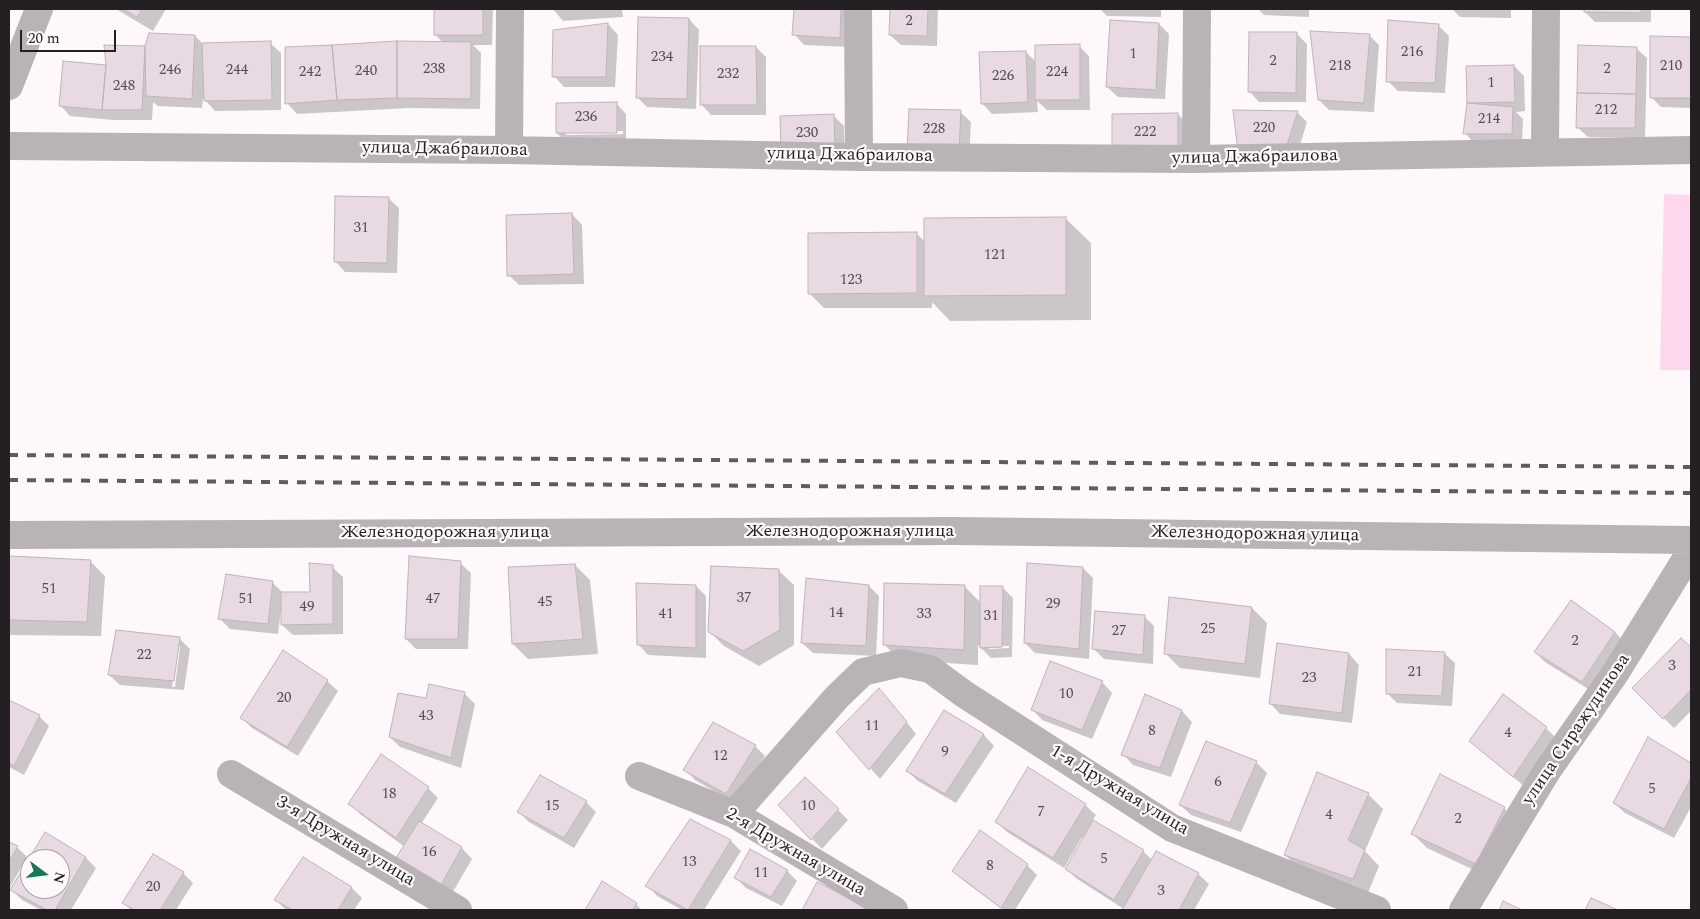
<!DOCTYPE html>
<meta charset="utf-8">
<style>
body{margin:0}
#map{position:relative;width:1700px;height:919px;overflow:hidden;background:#fef8fb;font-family:Spectral,serif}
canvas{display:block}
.frame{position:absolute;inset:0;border:10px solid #241f22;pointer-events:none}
.north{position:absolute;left:20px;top:849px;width:50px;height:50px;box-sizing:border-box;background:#fef8fb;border:1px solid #a7a1a4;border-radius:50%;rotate:105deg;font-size:14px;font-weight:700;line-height:20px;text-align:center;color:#241f22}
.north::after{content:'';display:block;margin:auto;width:18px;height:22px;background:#137a54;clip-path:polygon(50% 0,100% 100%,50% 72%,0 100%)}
.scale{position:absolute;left:20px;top:30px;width:96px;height:22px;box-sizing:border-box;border:2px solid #241f22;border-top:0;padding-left:6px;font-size:15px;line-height:18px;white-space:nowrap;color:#241f22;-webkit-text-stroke:4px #fef8fb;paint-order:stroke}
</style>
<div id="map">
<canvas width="1700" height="919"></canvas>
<div class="frame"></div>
<div class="north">N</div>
<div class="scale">20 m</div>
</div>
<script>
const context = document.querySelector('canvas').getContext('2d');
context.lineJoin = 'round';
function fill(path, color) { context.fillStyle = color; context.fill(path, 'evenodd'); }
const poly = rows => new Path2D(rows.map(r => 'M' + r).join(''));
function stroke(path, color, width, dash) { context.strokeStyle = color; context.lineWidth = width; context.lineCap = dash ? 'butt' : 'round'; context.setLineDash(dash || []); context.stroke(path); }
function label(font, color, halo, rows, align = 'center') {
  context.font = font + ' Spectral,serif'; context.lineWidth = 4.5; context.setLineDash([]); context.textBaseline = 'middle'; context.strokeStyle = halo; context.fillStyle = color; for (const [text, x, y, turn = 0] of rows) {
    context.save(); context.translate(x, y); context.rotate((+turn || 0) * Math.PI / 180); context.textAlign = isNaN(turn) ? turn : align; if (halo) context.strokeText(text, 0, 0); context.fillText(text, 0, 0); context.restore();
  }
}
fill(poly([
 [1664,194,1691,195,1691,370,1660,370]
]), '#fcd7ed');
fill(poly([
 [116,9,166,9,153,31],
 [436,9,493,9,492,45,473,45,481,53,480,109,408,108,297,114,287,103,443,43,435,34],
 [553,9,622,9,623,17,563,21],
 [795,9,851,9,850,47,804,45,794,34],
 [891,9,938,9,937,46,901,45,890,35],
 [1100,9,1161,9,1161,17,1107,16],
 [1258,9,1309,9,1309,17,1264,15],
 [1452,9,1511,9,1511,18,1460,17],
 [1585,9,1651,9,1651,22,1595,22,1585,12],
 [689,19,699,30,696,109,647,107,637,97],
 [608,24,618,35,615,87,564,87,554,76],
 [1159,24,1169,34,1165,99,1118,97,1107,87],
 [1439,26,1449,36,1445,93,1398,91,1388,81],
 [1296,33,1307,44,1306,102,1259,102,1249,91],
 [1369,35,1379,45,1374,112,1329,110,1319,100],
 [195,36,203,44,270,43,281,53,281,110,215,111,203,98,202,108,158,106,153,102,152,120,113,120,70,116,60,105,108,66,106,46,146,48],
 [1651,38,1691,38,1691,108,1661,107,1651,97],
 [1079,46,1089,56,1090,110,1047,110,1037,101,1038,112,992,114,982,103,1026,52,1036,62],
 [756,47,766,57,766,115,711,115,701,104],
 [1636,48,1647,58,1645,137,1588,137,1577,127],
 [1514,66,1524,76,1525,111,1516,112,1523,119,1522,144,1475,144,1465,133,1469,103],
 [616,103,626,114,626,143,567,143,557,133],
 [623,131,623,134,566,135,566,132],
 [960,112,971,122,969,160,919,159],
 [1297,112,1307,122,1296,158,1250,162],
 [1178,114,1188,125,1188,162,1113,115],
 [833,115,844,126,845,162,792,164],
 [388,198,399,208,397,273,345,272,335,261],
 [572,214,582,225,584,284,519,285,509,275],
 [1065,218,1091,243,1091,320,950,321,932,302,932,308,824,308,809,293,917,234,925,242],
 [9,557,90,561,105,576,101,636,9,635],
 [460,563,471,573,468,649,416,649,406,639],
 [575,565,590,580,598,654,528,659,513,644],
 [332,567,343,577,343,634,293,635,282,625,282,610,281,610,278,634,230,629,220,619,272,582,282,592,312,593],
 [1083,568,1093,578,1089,659,1035,653,1025,643],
 [778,570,794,585,794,645,759,666,724,646,709,631],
 [696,586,706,596,706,658,648,655,638,644],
 [869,586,879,596,876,656,813,653,802,643],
 [964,586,981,603,1003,588,1013,598,1012,657,991,658,978,645,978,665,899,660,884,644],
 [989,646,1009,646,1009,648,989,649],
 [1252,608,1267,623,1260,678,1180,668,1165,653],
 [1144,616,1154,626,1153,664,1104,659,1093,648],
 [1615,632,1625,643,1593,692,1545,662,1535,652],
 [179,638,190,649,184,690,120,685,109,675],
 [178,646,180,646,175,687,172,687],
 [1681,640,1691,649,1691,711,1674,728,1633,688],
 [1444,653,1455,663,1452,706,1397,703,1387,693],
 [1349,654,1359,665,1352,723,1280,714,1270,703],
 [327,681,338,691,298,756,252,728,242,718],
 [1102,682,1112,693,1092,739,1042,720,1032,709],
 [464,693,475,704,461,768,400,747,390,737],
 [1146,696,1182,711,1192,722,1171,777,1133,765,1123,754],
 [889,700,916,734,880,779,838,732],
 [9,701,39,716,49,726,24,775,9,767],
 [945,712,984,735,994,746,956,803,918,781,907,771],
 [1546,728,1556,738,1524,786,1481,751],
 [1649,739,1691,764,1691,807,1674,838,1625,813,1614,803],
 [1207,743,1256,762,1267,773,1241,832,1191,815,1180,805],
 [755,746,765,756,736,804,695,780,685,769],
 [1029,769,1085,805,1096,815,1092,821,1143,851,1152,860,1156,853,1198,874,1209,884,1194,910,1124,910,1124,909,1077,879,1067,869,1084,839,1082,837,1064,868,1007,832,997,822],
 [541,776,586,802,596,812,574,848,529,822,519,812],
 [428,788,438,798,421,824,462,848,472,859,451,895,405,847,360,814,350,803],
 [1368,794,1383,809,1365,851,1379,866,1368,893,1300,870,1285,855],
 [779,805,838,810,848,820,822,849],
 [1504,808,1519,823,1491,878,1427,848,1412,833],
 [45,834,86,858,96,868,71,910,41,910,22,900,12,890,30,859,30,889,60,889,60,859,30,859],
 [731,841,741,851,704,910,682,910,657,896,647,885],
 [9,843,17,847,27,857,9,889],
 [303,858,352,888,362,898,354,910,286,910,276,900],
 [1027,865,1037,875,1015,910,1003,910,964,881,954,871],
 [787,871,797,881,782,906,746,888,736,878],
 [183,873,193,883,176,910,131,910,124,903],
 [603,883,636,904,642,910,587,910],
 [818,884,868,910,804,910]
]), '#0003');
const building = poly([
 [123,9,142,9,137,17,123,9],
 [434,9,483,9,483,35,434,35,434,9],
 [794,9,841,9,840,38,792,35,794,9],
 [890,9,928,9,927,36,889,35,890,9],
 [1584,9,1642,9,1641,13,1584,12,1584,9],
 [638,17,689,18,687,99,636,98,638,17],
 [1110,20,1159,23,1156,90,1106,87,1110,20],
 [1388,20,1439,24,1435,83,1386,82,1388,20],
 [608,23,606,77,552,77,553,30,608,23],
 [1310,31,1370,34,1364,103,1318,100,1310,31],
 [1249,32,1297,32,1296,93,1248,92,1249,32],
 [149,33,195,35,192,99,146,96,145,46,149,33],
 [1650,36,1691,37,1691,98,1650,98,1650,36],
 [271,41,272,100,204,101,202,43,271,41],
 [397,41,397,98,337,100,332,45,397,41],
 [397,41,471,42,471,99,397,98,397,41],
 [1080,44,1080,100,1035,100,1035,45,1080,44],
 [104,45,145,46,142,110,102,110,106,65,104,45],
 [332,45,337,100,285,104,285,47,332,45],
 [1578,45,1637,47,1636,94,1577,93,1578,45],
 [700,46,756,46,757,105,700,105,700,46],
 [1026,51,1028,102,981,104,979,52,1026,51],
 [63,61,106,65,102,110,59,106,63,61],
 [1514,65,1515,102,1467,103,1466,66,1514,65],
 [1577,93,1636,94,1635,128,1576,128,1577,93],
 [617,102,617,133,556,133,556,103,617,102],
 [1467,103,1513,107,1512,134,1463,134,1467,103],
 [909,109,961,110,959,151,907,149,909,109],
 [1233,110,1298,111,1286,148,1238,152,1233,110],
 [1178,113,1178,152,1112,152,1112,114,1178,113],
 [834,114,835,152,781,154,780,116,834,114],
 [335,196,389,197,387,263,334,262,335,196],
 [572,213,574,274,507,276,506,215,572,213],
 [1066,217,1066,295,924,296,924,218,1066,217],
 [917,232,917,293,808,294,808,233,917,232],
 [9,556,91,560,87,622,9,620,9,556],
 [409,556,461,561,458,639,405,639,409,556],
 [309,563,333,565,333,624,281,625,281,592,310,592,309,563],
 [1027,563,1083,567,1079,649,1024,643,1027,563],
 [575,564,583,639,512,644,508,567,575,564],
 [711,566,779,569,780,630,743,651,708,632,711,566],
 [226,574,273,581,268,624,218,619,226,574],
 [806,578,869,585,866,646,801,643,806,578],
 [636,583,696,585,696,648,637,645,636,583],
 [884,583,965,585,964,650,883,645,884,583],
 [980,586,1003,586,1002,647,980,648,980,586],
 [1169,597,1252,607,1245,664,1164,654,1169,597],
 [1571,600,1615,632,1582,682,1534,652,1571,600],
 [1095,611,1145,615,1143,655,1092,649,1095,611],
 [116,630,180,637,174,681,108,675,116,630],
 [1681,638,1691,647,1691,690,1663,719,1632,688,1681,638],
 [1277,643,1349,653,1342,713,1269,704,1277,643],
 [1386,649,1445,652,1442,696,1386,694,1386,649],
 [283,650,328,680,287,747,240,718,283,650],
 [1050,661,1103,681,1082,730,1031,710,1050,661],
 [429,684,465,692,451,758,389,737,398,693,426,698,429,684],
 [879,688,907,722,869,770,836,732,879,688],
 [1145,694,1182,710,1160,768,1121,755,1145,694],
 [1503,694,1547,727,1513,777,1469,741,1503,694],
 [9,700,40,715,14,766,9,763,9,700],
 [944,710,984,734,945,794,906,771,944,710],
 [713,722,756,745,726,794,683,770,713,722],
 [1648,737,1691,763,1691,778,1664,829,1613,803,1648,737],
 [1206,741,1257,761,1230,823,1179,805,1206,741],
 [381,754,429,787,396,838,348,804,381,754],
 [1028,767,1086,804,1053,858,995,822,1028,767],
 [1317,772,1369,793,1348,840,1365,850,1353,879,1284,855,1317,772],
 [1440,774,1505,807,1476,864,1411,834,1440,774],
 [540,775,587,801,564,838,517,812,540,775],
 [805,777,839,809,811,840,778,805,805,777],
 [690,819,731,840,688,910,645,886,690,819],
 [1093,820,1144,850,1114,900,1065,869,1093,820],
 [419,821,462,847,441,885,396,858,419,821],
 [980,830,1028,864,1001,908,952,871,980,830],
 [45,832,86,857,55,910,47,910,10,890,45,832],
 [30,859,60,859,60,889,30,889,30,859],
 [9,842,18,846,9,862,9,842],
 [750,849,788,870,771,897,734,878,750,849],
 [1156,851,1199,873,1179,910,1122,910,1156,851],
 [153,854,184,872,160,910,135,910,122,903,153,854],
 [303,857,352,887,338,910,293,910,274,900,303,857],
 [602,881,637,903,633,910,585,910,602,881],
 [817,882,867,907,866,910,802,910,817,882],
 [1591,898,1618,910,1585,910,1591,898],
 [1503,901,1522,910,1499,910,1503,901]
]);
fill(building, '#e8d9e2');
stroke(building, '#c1b3bb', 1);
stroke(poly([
 [858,9,859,157],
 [9,86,39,9],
 [9,146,509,150,859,157,1196,159,1691,150],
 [509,150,510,9],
 [1545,152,1546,9],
 [1196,159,1197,9],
 [9,535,954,531,1691,540],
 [231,774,458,910],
 [639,776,734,814,894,910],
 [734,814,837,697,863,672,901,663,930,669,964,694,1172,828,1377,910],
 [1463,910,1547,771,1614,675,1691,551]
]), '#b9b3b7', 28);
stroke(poly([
 [9,455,1691,467],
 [9,480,1691,493]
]), '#605b5e', 4, [9, 9]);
label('15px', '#554e52', null, [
 ["2",909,22],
 ["216",1412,53],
 ["1",1133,55],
 ["234",662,58],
 ["2",1273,62],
 ["218",1340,67],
 ["210",1671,67],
 ["238",434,70],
 ["2",1607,70],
 ["246",170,71],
 ["244",237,71],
 ["240",366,72],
 ["242",310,73],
 ["224",1057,73],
 ["232",728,75],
 ["226",1003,77],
 ["1",1491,84],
 ["248",124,87],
 ["212",1606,111],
 ["236",586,118],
 ["214",1489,120],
 ["220",1264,129],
 ["228",934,130],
 ["222",1145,133],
 ["230",807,134],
 ["31",361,229],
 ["121",995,256],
 ["123",851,281],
 ["51",49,590],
 ["37",744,599],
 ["51",246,600],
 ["47",433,600],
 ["45",545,603],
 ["29",1053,605],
 ["49",307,608],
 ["14",836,614],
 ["41",666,615],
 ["33",924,615],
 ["31",991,617],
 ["25",1208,630],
 ["27",1119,632],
 ["2",1575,642],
 ["22",144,656],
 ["3",1672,667],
 ["21",1415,673],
 ["23",1309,679],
 ["10",1066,695],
 ["20",284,699],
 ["43",426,717],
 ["11",872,727],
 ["8",1152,732],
 ["4",1508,734],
 ["9",945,753],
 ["12",720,757],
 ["6",1218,783],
 ["5",1652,790],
 ["18",389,795],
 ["15",552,807],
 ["10",808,807],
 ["7",1041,813],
 ["4",1329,816],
 ["2",1458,820],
 ["16",429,853],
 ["5",1104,860],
 ["13",689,863],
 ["8",990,867],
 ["11",761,874],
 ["20",153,888],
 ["3",1161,892]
]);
label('18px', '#241f22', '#fef8fb', [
 ["улица Джабраилова",445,150,1],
 ["улица Джабраилова",850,156,1],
 ["улица Джабраилова",1255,158,-1],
 ["Железнодорожная улица",850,532],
 ["Железнодорожная улица",445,533],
 ["Железнодорожная улица",1255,535,1],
 ["улица Сиражудинова",1577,730,-56],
 ["1-я Дружная улица",1119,791,31],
 ["3-я Дружная улица",345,842,31],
 ["2-я Дружная улица",795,853,30]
]);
</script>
